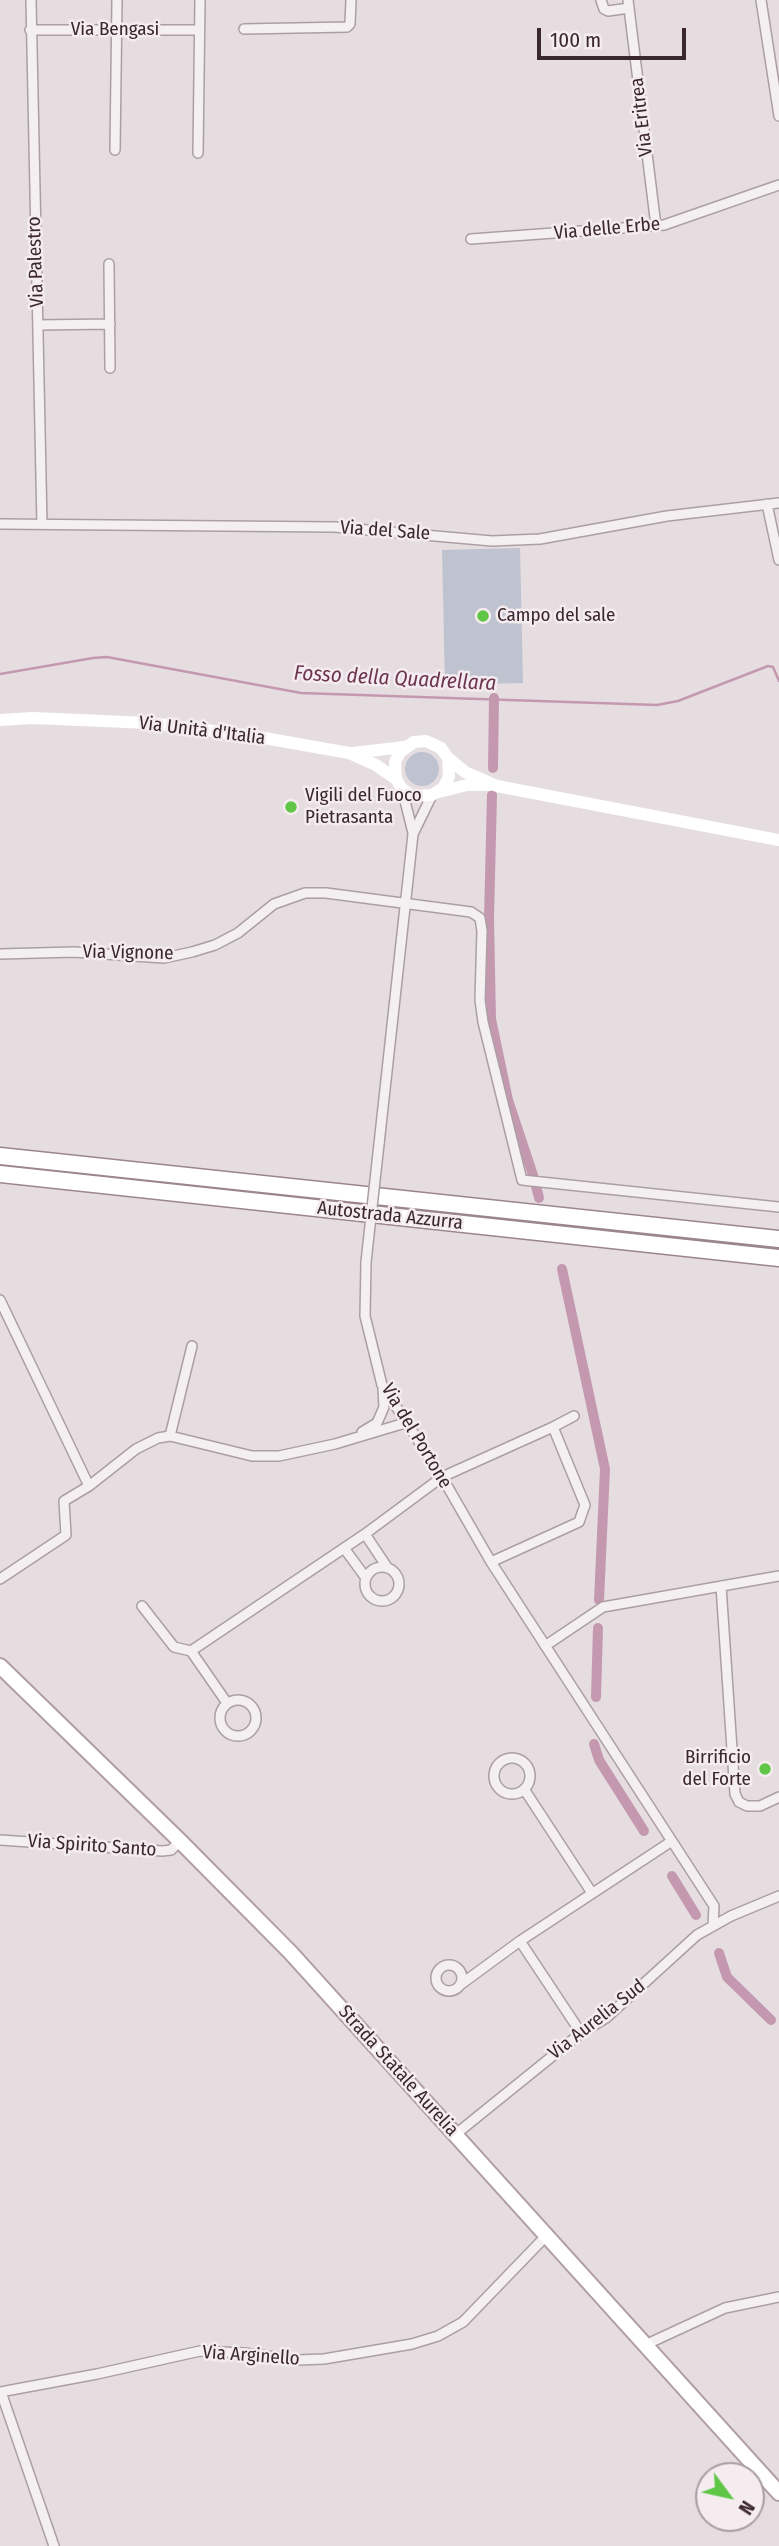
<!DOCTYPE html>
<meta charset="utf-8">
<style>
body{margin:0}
#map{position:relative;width:779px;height:2546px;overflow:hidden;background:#e6dde1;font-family:"Fira Sans Condensed",sans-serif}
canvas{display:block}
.north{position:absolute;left:695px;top:2462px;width:70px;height:70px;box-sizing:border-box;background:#f4ecef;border:2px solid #aa9da2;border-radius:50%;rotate:123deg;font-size:19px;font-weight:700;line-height:28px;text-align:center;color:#3b272f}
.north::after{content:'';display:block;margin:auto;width:24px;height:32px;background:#5fc646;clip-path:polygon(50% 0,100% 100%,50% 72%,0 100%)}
.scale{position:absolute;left:537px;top:28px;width:149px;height:32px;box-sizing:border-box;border:4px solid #3b272f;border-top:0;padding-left:9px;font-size:21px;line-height:24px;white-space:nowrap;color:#3b272f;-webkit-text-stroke:5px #f4ecef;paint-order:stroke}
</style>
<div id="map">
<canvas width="779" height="2546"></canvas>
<div class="north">N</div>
<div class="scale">100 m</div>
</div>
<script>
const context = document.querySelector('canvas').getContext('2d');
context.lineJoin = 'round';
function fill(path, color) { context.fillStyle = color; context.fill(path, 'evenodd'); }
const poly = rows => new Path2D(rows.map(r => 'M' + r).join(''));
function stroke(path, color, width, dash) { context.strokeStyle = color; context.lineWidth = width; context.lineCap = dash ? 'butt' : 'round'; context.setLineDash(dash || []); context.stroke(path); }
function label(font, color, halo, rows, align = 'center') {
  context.font = font + ' "Fira Sans Condensed",sans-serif'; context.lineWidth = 5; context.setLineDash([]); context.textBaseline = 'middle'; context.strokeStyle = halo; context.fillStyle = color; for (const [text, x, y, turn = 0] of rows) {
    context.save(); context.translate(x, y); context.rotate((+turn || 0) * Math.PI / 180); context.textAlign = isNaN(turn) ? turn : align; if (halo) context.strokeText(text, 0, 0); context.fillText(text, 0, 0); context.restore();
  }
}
fill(poly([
 [520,548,523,683,445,685,442,550],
 '405 769a17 17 0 1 1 34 0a17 17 0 1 1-34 0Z'
]), '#bec3cf');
stroke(poly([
 [0,674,93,658,107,657,301,693,657,705,678,701,768,666,773,667,779,681]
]), '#c499b0', 2.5);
stroke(poly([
 [493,768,494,698],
 [492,795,489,918,491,1019,508,1100,533,1175],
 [536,1186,539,1198],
 [562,1269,605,1469,599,1600],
 [596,1697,598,1628],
 [594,1744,599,1760,644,1831],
 [672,1876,696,1915],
 [719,1953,727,1977,771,2020]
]), '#c499b0', 10);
const street = poly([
 [31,0,42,524],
 [601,0,604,9,608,11,629,8],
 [628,0,656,226],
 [761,0,779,116],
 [244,29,347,27,350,24,351,0],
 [30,30,199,30],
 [115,150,117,0],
 [198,153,200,0],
 [471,239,664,225,779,185],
 [109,264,110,368],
 [38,325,110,324],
 [767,504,779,560],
 [0,524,334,527,492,541,540,539,667,516,779,503],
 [402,789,413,833],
 [0,954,74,952,164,958,192,952,215,945,238,933,274,904,305,893,326,893,471,912,480,918,482,931,480,1000,483,1022,522,1180,779,1207],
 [379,1144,413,834,432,795],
 [366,1262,365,1316,382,1385,442,1477,491,1562,714,1906,713,1926],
 [0,1300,89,1486],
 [192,1346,170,1436,252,1456,279,1456,335,1444,405,1423],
 [362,1432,377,1423,384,1407,383,1389],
 [365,1534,387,1567],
 [344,1548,366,1578],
 [491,1562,579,1522,585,1505,553,1427],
 '365 1584a17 17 0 1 1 34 0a17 17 0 1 1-34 0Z',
 [0,1579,66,1535,64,1501,89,1486,136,1449,158,1438,170,1436],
 [721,1586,735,1794,739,1802,747,1806,760,1806,779,1797],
 [142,1606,174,1647,191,1651,227,1703],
 [545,1646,603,1607,779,1576],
 [191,1651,365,1534,442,1477,553,1427,574,1416],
 '220 1718a18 18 0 1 1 36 0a18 18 0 1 1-36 0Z',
 '494 1776a18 18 0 1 1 36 0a18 18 0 1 1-36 0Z',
 [524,1789,592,1893],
 [0,1840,162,1851,171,1850,180,1841],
 [520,1941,581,2033],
 '436 1978a13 13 0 1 1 26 0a13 13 0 1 1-26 0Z',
 [460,1985,520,1941,672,1841],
 [456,2134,581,2033,606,2018,697,1935,731,1916,779,1896],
 [645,2345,725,2308,779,2297],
 [0,2392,97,2374,200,2351,244,2353,297,2360,324,2359,412,2344,438,2336,463,2322,547,2235],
 [1,2392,54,2546]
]);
const primary = poly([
 [0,1666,180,1841,291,1953,779,2493]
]);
const highway = poly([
 [0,1156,779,1239],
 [0,1174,779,1258]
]);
stroke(street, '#ac9fa4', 12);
stroke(primary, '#b19da5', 18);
stroke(highway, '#9b858f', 19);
stroke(street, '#f4eff1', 9);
stroke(poly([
 [0,720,33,718,150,723,253,736,349,753,376,765,396,779],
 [353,753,404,747],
 [448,758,449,777,443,788,432,795,413,796,402,789,396,779,395,762,400,752,414,742,426,741,441,748,448,758,465,772,497,786,779,840],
 [439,792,467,785,490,785]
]), '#fff', 12);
stroke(primary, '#fff', 14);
stroke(highway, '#fff', 16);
const streetBridge = poly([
 [366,1262,379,1144]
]);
stroke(streetBridge, '#ac9fa4', 12, []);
stroke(streetBridge, '#f4eff1', 9);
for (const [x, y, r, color] of [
 [483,616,7,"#5fc646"],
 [291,807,7,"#5fc646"],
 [765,1769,7,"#5fc646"]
]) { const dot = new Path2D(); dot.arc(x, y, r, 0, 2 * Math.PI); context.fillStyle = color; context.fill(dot); stroke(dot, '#f4ecef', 2.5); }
label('19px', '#3b272f', '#f4ecef', [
 ["Via Bengasi",115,30],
 ["Via Eritrea",642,117,-97],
 ["Via delle Erbe",607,229,-5],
 ["Via Palestro",36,262,-92],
 ["Via del Sale",385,531,4],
 ["Via Unità d'Italia",202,731,7],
 ["Via Vignone",128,953,1],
 ["Autostrada Azzurra",390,1216,6],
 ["Via del Portone",416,1436,59],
 ["Via Spirito Santo",92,1846,4],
 ["Via Aurelia Sud",597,2020,-38],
 ["Strada Statale Aurelia",398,2071,48],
 ["Via Arginello",251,2356,4]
]);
label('19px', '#3b272f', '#f4ecef', [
 ["Campo del sale",497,616],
 ["Vigili del Fuoco",305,796],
 ["Pietrasanta",305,818],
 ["Birrificio",751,1758,"right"],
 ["del Forte",751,1780,"right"]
], 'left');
label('italic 21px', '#6d344f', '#f4ecef', [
 ["Fosso della Quadrellara",395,679,3]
]);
</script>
